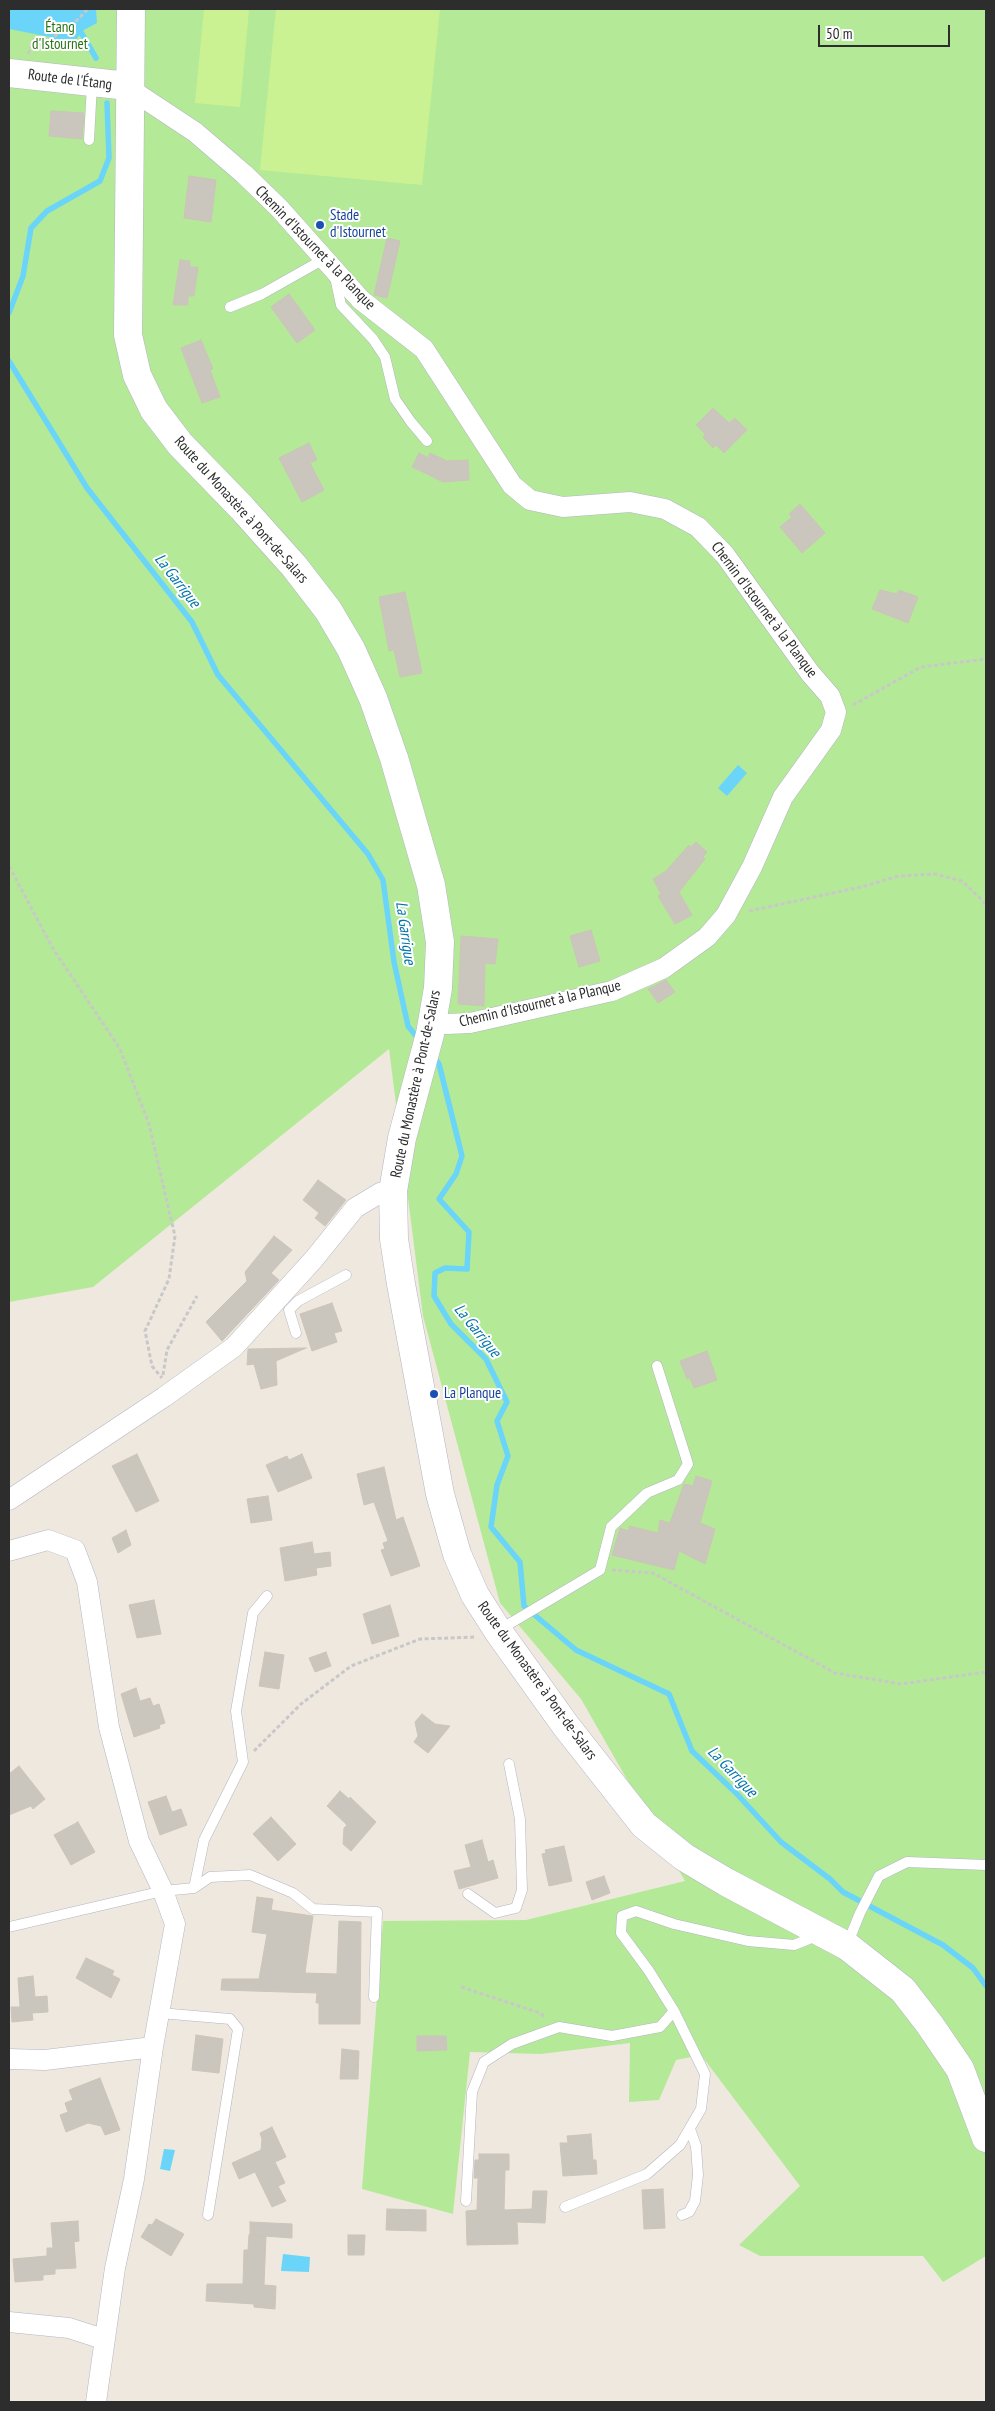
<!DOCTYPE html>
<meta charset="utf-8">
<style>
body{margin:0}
#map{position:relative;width:995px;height:2411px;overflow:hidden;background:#efe8df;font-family:"PT Sans Narrow",sans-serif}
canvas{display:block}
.frame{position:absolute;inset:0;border:10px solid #2d2d2d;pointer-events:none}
.scale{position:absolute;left:818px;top:25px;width:132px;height:22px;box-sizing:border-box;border:2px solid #2d2d2d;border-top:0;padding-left:6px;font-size:15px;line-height:18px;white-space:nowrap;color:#2d2d2d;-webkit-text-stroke:4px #fff;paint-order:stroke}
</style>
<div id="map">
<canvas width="995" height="2411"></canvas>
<div class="frame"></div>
<div class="scale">50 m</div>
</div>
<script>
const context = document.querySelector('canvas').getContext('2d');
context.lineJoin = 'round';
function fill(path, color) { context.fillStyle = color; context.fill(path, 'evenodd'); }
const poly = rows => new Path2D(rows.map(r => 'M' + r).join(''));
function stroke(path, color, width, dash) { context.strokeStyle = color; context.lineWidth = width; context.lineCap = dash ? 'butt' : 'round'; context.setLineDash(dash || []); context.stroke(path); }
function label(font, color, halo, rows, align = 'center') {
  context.font = font + ' "PT Sans Narrow",sans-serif'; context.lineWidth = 4; context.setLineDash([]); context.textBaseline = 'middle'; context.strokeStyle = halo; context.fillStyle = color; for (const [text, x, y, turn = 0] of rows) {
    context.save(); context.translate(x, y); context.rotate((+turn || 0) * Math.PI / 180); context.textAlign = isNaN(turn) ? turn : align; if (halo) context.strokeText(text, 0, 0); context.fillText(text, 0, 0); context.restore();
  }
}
fill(poly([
 [9,9,986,9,986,2256,943,2282,923,2256,760,2256,739,2245,800,2186,701,2055,676,2060,659,2100,629,2102,630,2043,541,2054,470,2052,453,2214,362,2189,383,1921,526,1920,685,1881,581,1699,500,1603,423,1316,389,1049,93,1287,9,1302]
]), '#b4ea97');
fill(poly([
 [204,9,249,10,240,107,195,103],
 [276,9,440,9,422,185,260,170]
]), '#cbf292');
fill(poly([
 [9,9,96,9,97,23,82,31,72,46,51,41,50,37,9,29],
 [738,765,747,773,727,796,718,788],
 [164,2149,175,2150,170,2171,160,2169],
 [283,2254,310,2257,309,2272,281,2271]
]), '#6ad5f9');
stroke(poly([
 [78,27,96,58],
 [9,313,23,276,31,228,47,211,100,181,109,158,107,103],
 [9,361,87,488,192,622,218,675,368,854,383,880,394,962,408,1026,420,1041],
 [433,1056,439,1064,462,1156,456,1174,439,1199,469,1232,467,1269,445,1268,435,1273,434,1296,451,1324,486,1359,507,1402,497,1421,508,1456,497,1485,491,1527,520,1562,524,1606,576,1650,669,1694,692,1751,736,1793,781,1842,830,1879,843,1892,943,1945,973,1968,986,1986]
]), '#6ad5f9', 5.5);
const building = poly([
 [51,111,84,113,82,139,49,136,51,111],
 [189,176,216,180,211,222,184,218,189,176],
 [387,238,400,241,387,298,374,295,387,238],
 [180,260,190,261,190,267,198,267,194,296,188,296,188,305,173,305,180,260],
 [289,294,315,330,297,343,271,307,289,294],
 [201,340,213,369,210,370,220,397,202,403,181,348,201,340],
 [713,408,729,423,735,418,747,430,724,453,716,445,713,448,703,437,705,434,696,425,713,408],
 [309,443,317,460,310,463,324,490,302,502,279,458,309,443],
 [419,453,428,458,430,453,447,461,468,460,469,480,443,482,421,471,412,467,419,453],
 [800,504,825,533,802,553,780,527,792,517,789,514,800,504],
 [880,590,897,594,899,590,918,597,908,623,872,609,880,590],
 [405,592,422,673,400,677,394,650,389,651,379,597,405,592],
 [696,842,707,852,703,857,705,859,679,892,692,915,675,924,658,896,661,894,653,879,666,871,689,845,691,847,696,842],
 [591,930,600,961,579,967,570,936,591,930],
 [461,936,498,939,495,964,485,963,484,1006,458,1004,461,936],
 [666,980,675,992,658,1003,648,989,666,980],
 [318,1180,346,1200,325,1226,315,1218,319,1213,303,1200,318,1180],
 [274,1236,292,1250,271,1273,279,1280,222,1341,206,1322,247,1281,245,1272,274,1236],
 [332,1303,342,1331,334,1333,337,1342,312,1351,300,1314,332,1303],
 [306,1348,276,1361,277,1385,261,1389,254,1364,247,1365,248,1349,306,1348],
 [707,1351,717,1380,694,1388,690,1378,687,1379,680,1361,707,1351],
 [137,1454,159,1501,136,1512,112,1466,137,1454],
 [302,1454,312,1478,278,1492,266,1465,287,1456,289,1460,302,1454],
 [384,1467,396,1520,403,1517,420,1566,391,1576,381,1550,385,1549,383,1543,388,1541,374,1502,364,1505,357,1474,384,1467],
 [696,1476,712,1481,700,1523,715,1529,705,1564,679,1551,674,1570,612,1555,620,1528,629,1531,629,1526,658,1533,660,1520,670,1523,684,1484,693,1486,696,1476],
 [268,1496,272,1520,251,1523,247,1499,268,1496],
 [126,1530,131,1545,118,1553,112,1538,126,1530],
 [312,1542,314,1554,330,1552,331,1566,316,1568,317,1575,285,1581,280,1548,312,1542],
 [154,1600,161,1634,137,1638,129,1605,154,1600],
 [390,1605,399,1636,372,1644,363,1614,390,1605],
 [265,1652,284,1655,279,1689,259,1686,265,1652],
 [326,1652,331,1666,315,1672,309,1658,326,1652],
 [136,1688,140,1701,150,1698,153,1706,159,1704,165,1723,159,1725,160,1728,134,1737,121,1694,136,1688],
 [422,1714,435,1724,450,1726,428,1753,414,1742,418,1736,415,1722,422,1714],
 [19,1766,45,1799,33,1809,31,1806,9,1815,9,1774,19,1766],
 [340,1791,349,1799,350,1797,376,1822,351,1851,343,1844,344,1828,347,1825,327,1806,340,1791],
 [166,1796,172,1812,181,1809,187,1825,160,1835,148,1802,166,1796],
 [271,1817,296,1844,278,1861,253,1834,271,1817],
 [78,1822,95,1852,71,1865,54,1835,78,1822],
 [482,1840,488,1862,493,1860,498,1878,459,1889,454,1871,471,1867,465,1845,482,1840],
 [564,1846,572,1881,549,1886,542,1854,546,1853,545,1850,564,1846],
 [604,1876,610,1893,592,1900,586,1882,604,1876],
 [257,1897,273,1899,271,1910,313,1916,305,1973,337,1974,339,1921,361,1922,360,2024,319,2024,319,2003,316,2003,317,1993,221,1990,222,1979,259,1979,267,1934,252,1932,257,1897],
 [86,1958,114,1971,112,1975,120,1979,111,1998,76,1978,86,1958],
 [33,1976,35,1997,47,1996,48,2012,32,2013,33,2020,12,2022,11,2007,20,2007,18,1978,33,1976],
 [196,2035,223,2039,219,2073,192,2070,196,2035],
 [417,2036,446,2036,447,2050,417,2051,417,2036],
 [342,2049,359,2051,358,2079,340,2079,342,2049],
 [100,2078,120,2130,105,2135,101,2126,88,2123,66,2132,60,2115,68,2112,65,2103,73,2100,69,2090,100,2078],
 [272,2127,286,2157,275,2162,285,2183,278,2186,286,2201,272,2207,255,2172,239,2179,232,2163,261,2150,262,2139,260,2133,272,2127],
 [591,2134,593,2160,596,2160,597,2174,563,2176,560,2143,568,2143,567,2136,591,2134],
 [479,2154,509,2154,509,2170,505,2170,504,2210,532,2209,533,2191,547,2191,545,2223,517,2222,518,2244,467,2245,466,2211,477,2210,478,2178,474,2178,475,2160,479,2160,479,2154],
 [663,2189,665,2228,644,2229,642,2190,663,2189],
 [387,2209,426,2210,426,2231,386,2230,387,2209],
 [156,2219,184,2234,171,2256,141,2237,149,2224,152,2225,156,2219],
 [78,2221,79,2241,74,2242,76,2268,55,2269,55,2274,43,2275,43,2280,15,2282,13,2259,47,2256,47,2248,53,2248,51,2223,78,2221],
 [250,2222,292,2224,292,2238,250,2235,250,2222],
 [249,2235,266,2236,264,2285,276,2286,275,2309,254,2307,254,2304,206,2301,207,2284,243,2284,244,2250,248,2250,249,2235],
 [348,2235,365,2235,364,2255,348,2255,348,2235]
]);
fill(building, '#cbc6bd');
stroke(building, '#ccc4b8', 1);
const lane = poly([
 [89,140,92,84],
 [335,277,341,305,373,339,385,357,395,399,411,422,427,441],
 [230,307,262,294,324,259],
 [296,1333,289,1310,298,1301,346,1275],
 [499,1630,600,1570,611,1527,647,1493,678,1480,688,1464,657,1366],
 [194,1888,204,1840,243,1762,236,1711,253,1613,267,1596],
 [468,1894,495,1913,516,1908,522,1890,520,1819,509,1764],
 [9,1927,163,1891,194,1888,210,1877,250,1875,293,1893,313,1909,377,1912,374,1997],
 [847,1945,860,1913,879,1876,907,1862,986,1865],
 [160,2013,230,2019,238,2029,208,2215],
 [466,2201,472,2092,484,2062,512,2044,559,2027,612,2036,660,2027,674,2011,649,1971,621,1933,622,1916,636,1911,674,1924,748,1941,794,1945,809,1939,816,1931],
 [565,2207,647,2174,680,2145,701,2109,705,2074,674,2011],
 [682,2215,689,2212,695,2201,698,2175,696,2146,690,2129]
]);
const street = poly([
 [130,89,195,132,244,174,279,208,361,300,424,349,512,485,530,500,563,507,630,502,665,509,698,527,725,555,810,673,830,696,836,712,831,730,783,797,752,867,726,915,707,937,664,968,612,991,470,1023,447,1024,432,1022],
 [9,1500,164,1397,234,1347,314,1259,355,1208,380,1193,393,1191],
 [9,1551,48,1540,75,1550,87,1582,109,1727,139,1841,163,1891,175,1924,153,2047,134,2179,115,2268,96,2402],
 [9,2059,45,2060,153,2047],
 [9,2322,69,2328,103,2339]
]);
const secondary = poly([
 [131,9,128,335,137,375,154,410,180,444,242,508,294,566,328,610,351,649,373,698,394,758,431,885,440,942,438,988,430,1034,402,1138,393,1191,394,1239,401,1284,440,1494,457,1554,475,1595,498,1631,566,1726,644,1825,684,1857,726,1882,847,1946,903,1990,930,2025,960,2069,986,2138],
 [9,73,119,85,130,89]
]);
stroke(lane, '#b3b5c2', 11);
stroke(street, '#b3b5c2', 21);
stroke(secondary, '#b3b5c2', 29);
stroke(poly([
 [28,54,35,37,49,40,74,23,88,9],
 [853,705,921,667,986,659],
 [9,866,52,947,120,1049,149,1124,175,1236,169,1279,145,1331,152,1366,162,1378],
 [749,911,861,887,899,876,935,874,962,881,983,901,986,907],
 [163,1375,167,1350,197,1296],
 [612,1570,653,1573,835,1673,901,1684,986,1672],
 [254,1751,301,1704,351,1666,420,1639,476,1637],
 [461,1987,540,2013,546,2018]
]), '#c8c8c8', 3, [4, 2.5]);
stroke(lane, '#fff', 10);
stroke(street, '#fff', 20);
stroke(secondary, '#fff', 28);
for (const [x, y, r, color] of [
 [320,225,5,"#1a4fb4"],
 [434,1394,5,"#1a4fb4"]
]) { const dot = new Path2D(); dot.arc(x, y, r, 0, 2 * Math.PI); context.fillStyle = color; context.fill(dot); stroke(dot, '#fff', 2); }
label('15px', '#297314', '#fff', [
 ["Étang",60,28],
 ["d'Istournet",60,45]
]);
label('15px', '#2d2d2d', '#fff', [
 ["Route de l'Étang",70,80,7],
 ["Chemin d'Istournet à la Planque",315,248,46],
 ["Route du Monastère à Pont-de-Salars",241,510,48],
 ["Chemin d'Istournet à la Planque",764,610,53],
 ["Chemin d'Istournet à la Planque",540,1004,-13],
 ["Route du Monastère à Pont-de-Salars",416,1084,-78],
 ["Route du Monastère à Pont-de-Salars",537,1681,54]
]);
label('15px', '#164399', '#fff', [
 ["Stade",330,216],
 ["d'Istournet",330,233],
 ["La Planque",444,1394]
], 'left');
label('italic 16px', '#0174ad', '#fff', [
 ["La Garrigue",177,581,52],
 ["La Garrigue",405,933,82],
 ["La Garrigue",477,1331,51],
 ["La Garrigue",732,1772,46]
]);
</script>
